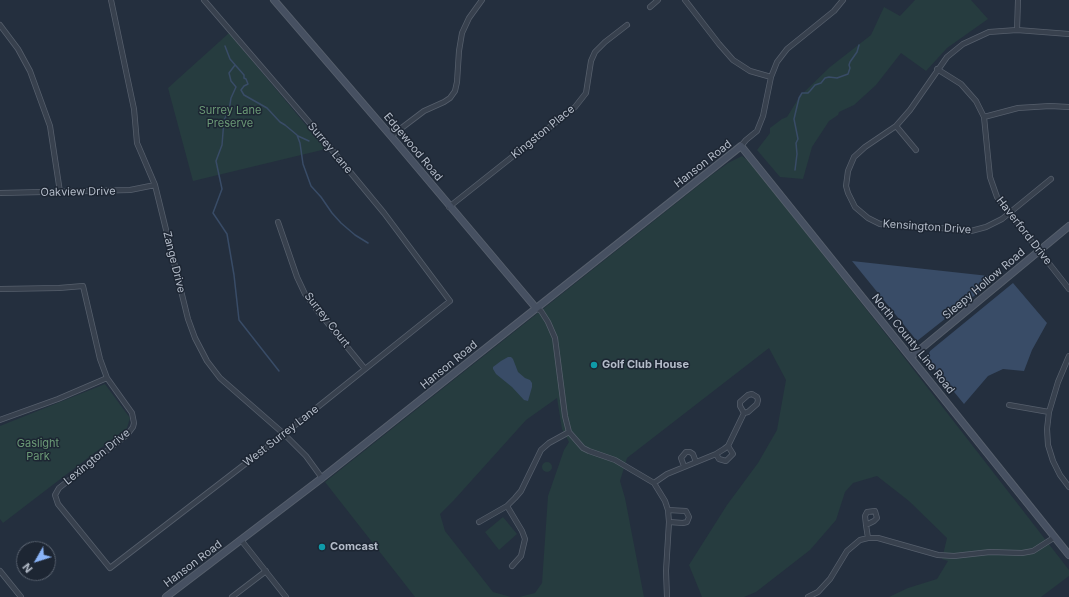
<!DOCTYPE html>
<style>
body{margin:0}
#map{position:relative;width:1069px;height:597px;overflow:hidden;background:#242f3e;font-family:Inter,sans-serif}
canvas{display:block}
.north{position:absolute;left:16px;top:541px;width:40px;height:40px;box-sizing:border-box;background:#1d2633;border:1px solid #59626f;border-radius:50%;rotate:231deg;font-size:11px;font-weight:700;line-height:16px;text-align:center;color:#b4bcc9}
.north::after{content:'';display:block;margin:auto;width:14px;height:18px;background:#8ab4f8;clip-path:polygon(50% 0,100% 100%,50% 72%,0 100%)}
</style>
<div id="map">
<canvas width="1069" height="597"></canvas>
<div class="north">N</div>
</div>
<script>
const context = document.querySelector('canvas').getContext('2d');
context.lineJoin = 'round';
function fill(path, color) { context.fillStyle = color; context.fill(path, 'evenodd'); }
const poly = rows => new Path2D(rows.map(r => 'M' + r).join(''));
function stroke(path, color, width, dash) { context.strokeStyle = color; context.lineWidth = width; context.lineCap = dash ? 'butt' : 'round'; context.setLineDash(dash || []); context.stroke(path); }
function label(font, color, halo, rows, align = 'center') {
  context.font = font + ' Inter,sans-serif'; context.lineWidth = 3; context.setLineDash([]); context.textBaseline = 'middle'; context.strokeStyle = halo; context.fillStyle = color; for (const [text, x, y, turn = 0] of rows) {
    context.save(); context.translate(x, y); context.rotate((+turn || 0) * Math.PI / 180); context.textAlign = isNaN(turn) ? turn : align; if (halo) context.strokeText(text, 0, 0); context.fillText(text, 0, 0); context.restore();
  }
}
fill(poly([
 [915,0,971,0,988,19,947,48,926,71,901,53,876,85,854,105,839,112,838,115,829,121,812,147,803,179,780,177,757,150,770,133,770,128,782,119,787,117,800,96,830,67,871,35,884,7,900,16],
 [229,33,326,149,193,181,168,88],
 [742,156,750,162,896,347,1069,570,1069,576,1041,597,889,597,908,588,937,579,948,561,942,559,947,538,909,501,877,476,853,483,845,492,836,520,810,550,756,592,744,597,702,597,689,565,727,505,758,463,777,430,786,380,769,348,627,458,620,481,625,498,644,597,519,597,535,593,542,583,548,496,564,450,569,442,562,429,557,398,526,420,454,500,440,514,445,531,493,592,511,597,415,597,325,482,713,174,728,163],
 [105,384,130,418,127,428,3,523,0,519,0,426],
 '542 467a5 5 0 1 1 10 0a5 5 0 1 1-10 0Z',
 [503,517,517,534,499,550,485,532]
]), '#263c3f');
fill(poly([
 [852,261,998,277,917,341],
 [1013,283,1047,323,1032,350,1024,371,1003,369,988,376,964,404,927,359,930,351],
 [508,357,511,357,513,359,518,372,525,378,530,380,532,383,532,387,528,401,524,400,512,387,496,374,493,369,493,367,501,361]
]), '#394c67');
stroke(poly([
 [225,46,230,59,244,75,244,78,246,79,248,84,244,86,241,90,244,95,267,108,280,122,285,125,297,135,300,143,303,164,311,186,321,197,332,213,341,223,355,235,368,243],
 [235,65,229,73,231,81,236,87,231,98,229,111,224,120,222,145,216,161,222,189,213,213,227,234,234,275,239,320,279,371],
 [298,136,309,141],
 [795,170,797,154,796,143,798,139,794,119,799,98,802,93,808,93,810,91,815,85,821,83,825,78,829,77,837,78,848,74,850,68,849,65,850,62,857,52,859,45]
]), '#394c67', 1.5);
const street = poly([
 [111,0,134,109,137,143,155,185,188,319,195,338,207,361,220,378,284,434,306,456,322,478],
 [685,0,719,44,733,60,750,71,771,77],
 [650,7,658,0],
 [0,25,18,49,30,71,50,126,60,192],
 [1017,30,1018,0],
 [937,69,961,84,976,101,984,117,990,177,997,197,1069,289],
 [984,117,1018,108,1050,106,1069,107],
 [896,126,916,150],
 [391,136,424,111,444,102,450,98,455,91,457,82,459,51,462,33,469,18,482,0],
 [741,146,746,140,757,131,763,116,771,77,777,62,787,49,834,11,843,0],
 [1051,179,1002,219,986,227,971,231,920,226,895,226,880,224,868,218,855,207,848,193,846,186,848,171,854,157,865,147,896,126,910,110,947,57,963,44,989,32,1017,30,1069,34],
 [0,193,130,190,155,185],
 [449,207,575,107,586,93,591,61,595,52,605,42,627,25],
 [278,222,297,277,305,294,317,310,365,369],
 [0,289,59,288,83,286,100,359,107,378,132,413,134,423,133,427,127,435,59,488,55,495,58,504,110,568,284,434,450,301,384,213,308,121,204,0],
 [536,308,541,311,548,322,555,338,565,416,569,432,583,448,589,451,615,460,654,483,665,501,668,510,669,522,666,571,667,597],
 [1069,356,1058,382,1049,412,1047,429,1048,445,1053,461,1060,475,1069,487],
 [1009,405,1049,412],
 [0,420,58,399,107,378],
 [716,454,719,459,726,461,733,454,728,446],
 [684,466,681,458,686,452,690,452,693,454,696,462],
 [654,483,667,474,716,454,724,449,728,446,744,413,748,412,757,404,758,400,757,397,752,394,748,395,740,402,740,406,744,413],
 [507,506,522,531,525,539,521,556,512,566],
 [668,510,686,511,689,517,687,522,683,523,669,522],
 [479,522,507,506,515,498,521,491,541,450,549,443,569,432],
 [866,525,874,521,877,518,875,511,867,512,865,516,866,525,868,538],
 [241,540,286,597],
 [0,571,21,597],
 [232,597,266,571],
 [808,597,818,592,830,579,847,551,860,540,868,538,878,538,938,555,954,556,990,552,1022,553,1033,551,1055,537]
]);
const secondary = poly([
 [274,0,391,136,536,308],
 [911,357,1069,226],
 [166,597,322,478,741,146,1069,555]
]);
stroke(street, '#565f6c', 6);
stroke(secondary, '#565f6c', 8);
stroke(street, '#38414e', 4.5);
stroke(secondary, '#465061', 6);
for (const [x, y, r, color] of [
 [594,365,4,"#0f9aa8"],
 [322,547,4,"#0f9aa8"]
]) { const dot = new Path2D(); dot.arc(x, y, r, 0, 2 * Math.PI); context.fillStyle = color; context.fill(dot); stroke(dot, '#1d2633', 1.5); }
label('11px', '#6b9a76', '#1d2633', [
 ["Surrey Lane",230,111],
 ["Preserve",230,124],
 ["Gaslight",38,444],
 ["Park",38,457]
]);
label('11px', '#b4bcc9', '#1d2633', [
 ["Kingston Place",543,132,-39],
 ["Edgewood Road",413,147,50],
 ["Surrey Lane",330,148,50],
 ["Hanson Road",703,164,-38],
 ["Oakview Drive",78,192,-1],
 ["Kensington Drive",927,227,4],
 ["Haverford Drive",1024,231,52],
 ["Zange Drive",174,262,76],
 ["Sleepy Hollow Road",984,284,-40],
 ["Surrey Court",327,320,52],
 ["North County Line Road",913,344,51],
 ["Hanson Road",449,365,-39],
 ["West Surrey Lane",281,436,-38],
 ["Lexington Drive",97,457,-39],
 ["Hanson Road",193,564,-37]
]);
label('bold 11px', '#b4bcc9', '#1d2633', [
 ["Golf Club House",602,365],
 ["Comcast",330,547]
], 'left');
</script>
